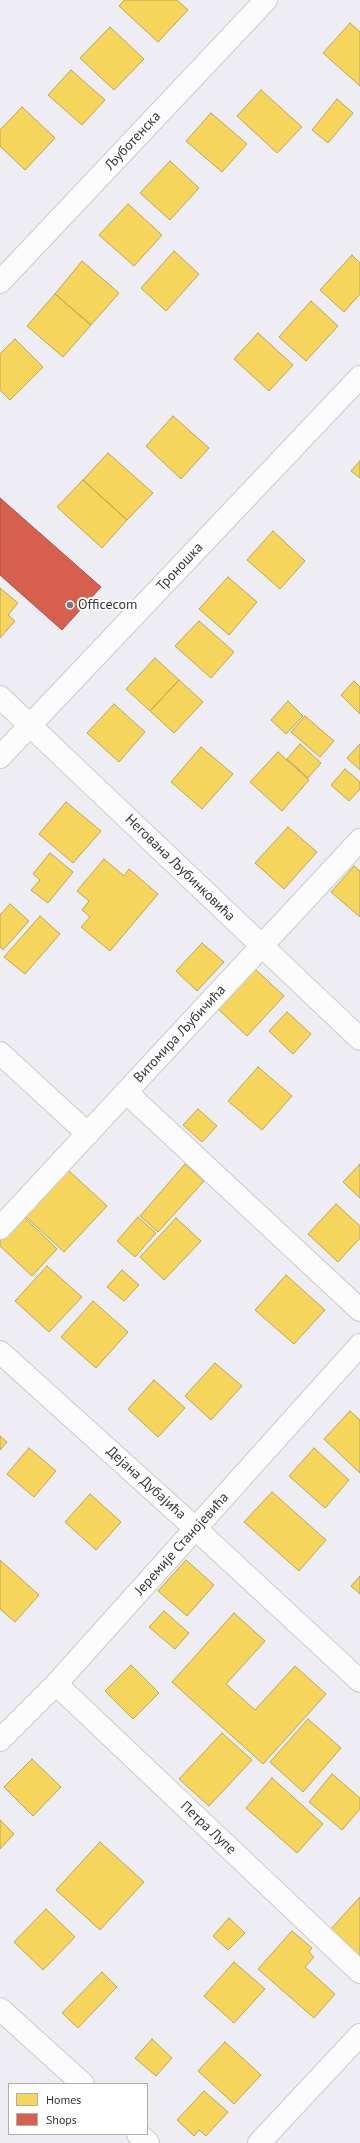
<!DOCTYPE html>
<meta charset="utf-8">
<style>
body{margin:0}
#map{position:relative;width:360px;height:2143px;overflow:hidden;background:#ededf3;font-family:"PT Sans",sans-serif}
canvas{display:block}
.legend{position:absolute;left:8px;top:2083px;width:140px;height:52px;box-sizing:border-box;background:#fff;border:1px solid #afafb1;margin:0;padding:5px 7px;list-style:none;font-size:12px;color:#37373c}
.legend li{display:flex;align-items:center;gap:8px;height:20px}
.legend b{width:20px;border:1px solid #afafb1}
</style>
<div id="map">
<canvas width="360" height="2143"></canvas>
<ul class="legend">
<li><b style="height:11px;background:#f6d55c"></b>Homes</li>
<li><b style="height:11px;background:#d6604d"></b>Shops</li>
</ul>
</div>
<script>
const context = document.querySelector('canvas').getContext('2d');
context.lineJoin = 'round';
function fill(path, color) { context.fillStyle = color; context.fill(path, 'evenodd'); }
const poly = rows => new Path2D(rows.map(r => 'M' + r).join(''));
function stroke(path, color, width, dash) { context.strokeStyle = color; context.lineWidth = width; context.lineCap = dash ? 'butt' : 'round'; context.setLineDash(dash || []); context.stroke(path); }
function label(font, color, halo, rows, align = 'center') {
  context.font = font + ' "PT Sans",sans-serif'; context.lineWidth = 4; context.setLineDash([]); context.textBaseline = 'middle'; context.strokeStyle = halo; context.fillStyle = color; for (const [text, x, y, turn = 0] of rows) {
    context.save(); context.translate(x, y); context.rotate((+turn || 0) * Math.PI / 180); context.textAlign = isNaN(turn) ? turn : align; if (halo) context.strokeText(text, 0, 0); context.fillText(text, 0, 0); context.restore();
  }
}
const homes = poly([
 [124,0,177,0,188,10,158,42,119,6,124,0],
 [350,23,360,32,360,86,323,53,350,23],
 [110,27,144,59,114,90,80,58,110,27],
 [71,70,105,100,82,125,48,95,71,70],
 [261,90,302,127,277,153,237,116,261,90],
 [337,99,353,113,328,143,312,130,337,99],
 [22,107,55,138,25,170,0,146,0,130,22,107],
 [211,113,247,144,222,172,186,141,211,113],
 [170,161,199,188,170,220,140,193,170,161],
 [128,204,162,235,134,266,99,235,128,204],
 [174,251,199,274,166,311,141,288,174,251],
 [352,255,360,263,360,294,344,312,320,290,352,255],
 [82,261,119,293,91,325,55,294,82,261],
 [55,294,91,325,63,357,27,326,55,294],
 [311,301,338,326,306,361,279,337,311,301],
 [258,333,293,365,269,391,234,359,258,333],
 [15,339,43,367,10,400,0,390,0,354,15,339],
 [173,416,209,448,181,479,146,446,173,416],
 [108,453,153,493,127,520,83,480,108,453],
 [360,461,360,478,351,471,360,461],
 [83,480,127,520,102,548,57,507,83,480],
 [273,531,305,561,280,589,247,560,273,531],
 [228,577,257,602,229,635,199,609,228,577],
 [0,588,18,603,8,615,15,621,0,638,0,588],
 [199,621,234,652,211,678,175,646,199,621],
 [155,658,179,680,150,711,126,689,155,658],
 [179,680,203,702,174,733,150,711,179,680],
 [354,681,360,687,360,714,341,695,354,681],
 [288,701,303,716,286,734,271,720,288,701],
 [114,704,145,732,119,762,87,733,114,704],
 [305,716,334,741,320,757,291,732,305,716],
 [300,744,321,763,308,778,287,759,300,744],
 [360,744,360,770,347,758,360,744],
 [201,747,233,774,202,809,171,782,201,747],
 [278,752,309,780,282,811,250,782,278,752],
 [345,769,360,782,360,789,349,801,331,785,345,769],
 [66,802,101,831,73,863,39,834,66,802],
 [288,827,317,852,284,889,255,863,288,827],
 [50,853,73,872,48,903,31,890,40,880,33,874,50,853],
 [104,859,124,876,129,869,158,894,110,951,81,927,90,917,82,910,89,901,77,891,104,859],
 [354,866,360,871,360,917,331,892,354,866],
 [10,904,29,921,3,950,0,947,0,915,10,904],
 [40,916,60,934,25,974,4,957,40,916],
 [202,943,224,962,197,991,176,971,202,943],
 [254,968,284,996,247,1036,217,1008,254,968],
 [287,1012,311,1034,293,1054,269,1031,287,1012],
 [258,1067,292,1096,262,1130,228,1101,258,1067],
 [198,1109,217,1126,202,1142,183,1125,198,1109],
 [185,1164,204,1181,158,1232,140,1216,185,1164],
 [360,1164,360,1198,343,1182,360,1164],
 [67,1169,107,1206,64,1252,24,1215,67,1169],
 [336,1204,360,1226,360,1238,338,1262,308,1234,336,1204],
 [23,1216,57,1249,32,1276,0,1246,0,1240,23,1216],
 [138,1217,156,1233,135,1257,117,1241,138,1217],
 [176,1218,201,1241,164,1280,140,1257,176,1218],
 [47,1266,82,1297,49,1332,15,1301,47,1266],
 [122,1270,139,1285,124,1301,107,1287,122,1270],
 [286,1275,325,1310,294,1344,255,1310,286,1275],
 [93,1301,128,1332,96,1368,61,1337,93,1301],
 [215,1363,242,1386,211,1420,185,1396,215,1363],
 [154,1380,185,1408,158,1437,128,1409,154,1380],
 [350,1411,360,1420,360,1473,324,1439,350,1411],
 [0,1436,7,1442,0,1450,0,1436],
 [29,1448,56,1471,34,1497,7,1474,29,1448],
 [314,1448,349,1480,325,1508,289,1476,314,1448],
 [272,1492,326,1540,299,1571,244,1522,272,1492],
 [90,1494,121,1522,96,1550,65,1522,90,1494],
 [0,1560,39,1595,15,1622,0,1609,0,1560],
 [186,1560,214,1585,187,1616,158,1591,186,1560],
 [360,1576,360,1594,351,1586,360,1576],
 [164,1611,189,1633,175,1649,149,1627,164,1611],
 [234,1613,265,1641,226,1684,255,1710,295,1666,326,1694,263,1764,172,1682,234,1613],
 [131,1665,159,1693,133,1719,105,1691,131,1665],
 [308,1719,341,1748,303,1792,270,1762,308,1719],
 [222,1733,252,1760,209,1806,179,1779,222,1733],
 [32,1759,61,1787,33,1816,4,1787,32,1759],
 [332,1774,360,1798,360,1809,342,1830,309,1802,332,1774],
 [272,1778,323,1824,297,1853,246,1808,272,1778],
 [0,1820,14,1834,0,1849,0,1820],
 [100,1842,144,1882,100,1930,56,1890,100,1842],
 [360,1897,360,1958,329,1931,360,1897],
 [46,1909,75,1937,43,1970,14,1942,46,1909],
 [229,1918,245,1933,228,1950,213,1936,229,1918],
 [292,1931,312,1948,309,1952,314,1957,305,1967,335,1994,314,2018,258,1969,292,1931],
 [234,1962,265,1989,234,2023,204,1996,234,1962],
 [102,1972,117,1987,78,2028,62,2013,102,1972],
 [152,2039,172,2058,156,2076,135,2058,152,2039],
 [225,2042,261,2075,234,2104,198,2071,225,2042],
 [204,2091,228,2112,206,2136,199,2130,194,2136,177,2120,204,2091]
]);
fill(homes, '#f6d55c');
stroke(homes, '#bda652', 1);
const shops = poly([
 [0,498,101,587,62,630,0,575,0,498]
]);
fill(shops, '#d6604d');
stroke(shops, '#a65448', 1);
const minor = poly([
 [0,282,266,0],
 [0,697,360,1039],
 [0,757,360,377],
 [0,1053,88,1134],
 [126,1092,360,1310],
 [0,1228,360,840],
 [0,1352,196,1529,360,1681],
 [56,1684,360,1972],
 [0,1740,56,1684,360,1345],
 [0,2009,83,2084],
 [138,2134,148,2143],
 [259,2143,360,2035]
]);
stroke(minor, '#cbcbcf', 24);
stroke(minor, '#fcfcfd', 22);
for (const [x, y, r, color] of [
 [70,605,4,"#77777c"]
]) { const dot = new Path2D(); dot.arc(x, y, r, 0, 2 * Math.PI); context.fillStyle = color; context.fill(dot); stroke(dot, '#fff', 1.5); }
label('14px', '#37373c', '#fff', [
 ["Љуботенска",133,141,-47],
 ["Троношка",180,567,-47],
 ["Негована Љубинковића",180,868,44],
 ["Витомира Љубичића",180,1034,-47],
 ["Дејана Дубајића",146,1483,42],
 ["Јеремије Станојевића",182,1544,-48],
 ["Петра Лупе",208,1828,43]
]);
label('14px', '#37373c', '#fff', [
 ["Officecom",78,605]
], 'left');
</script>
